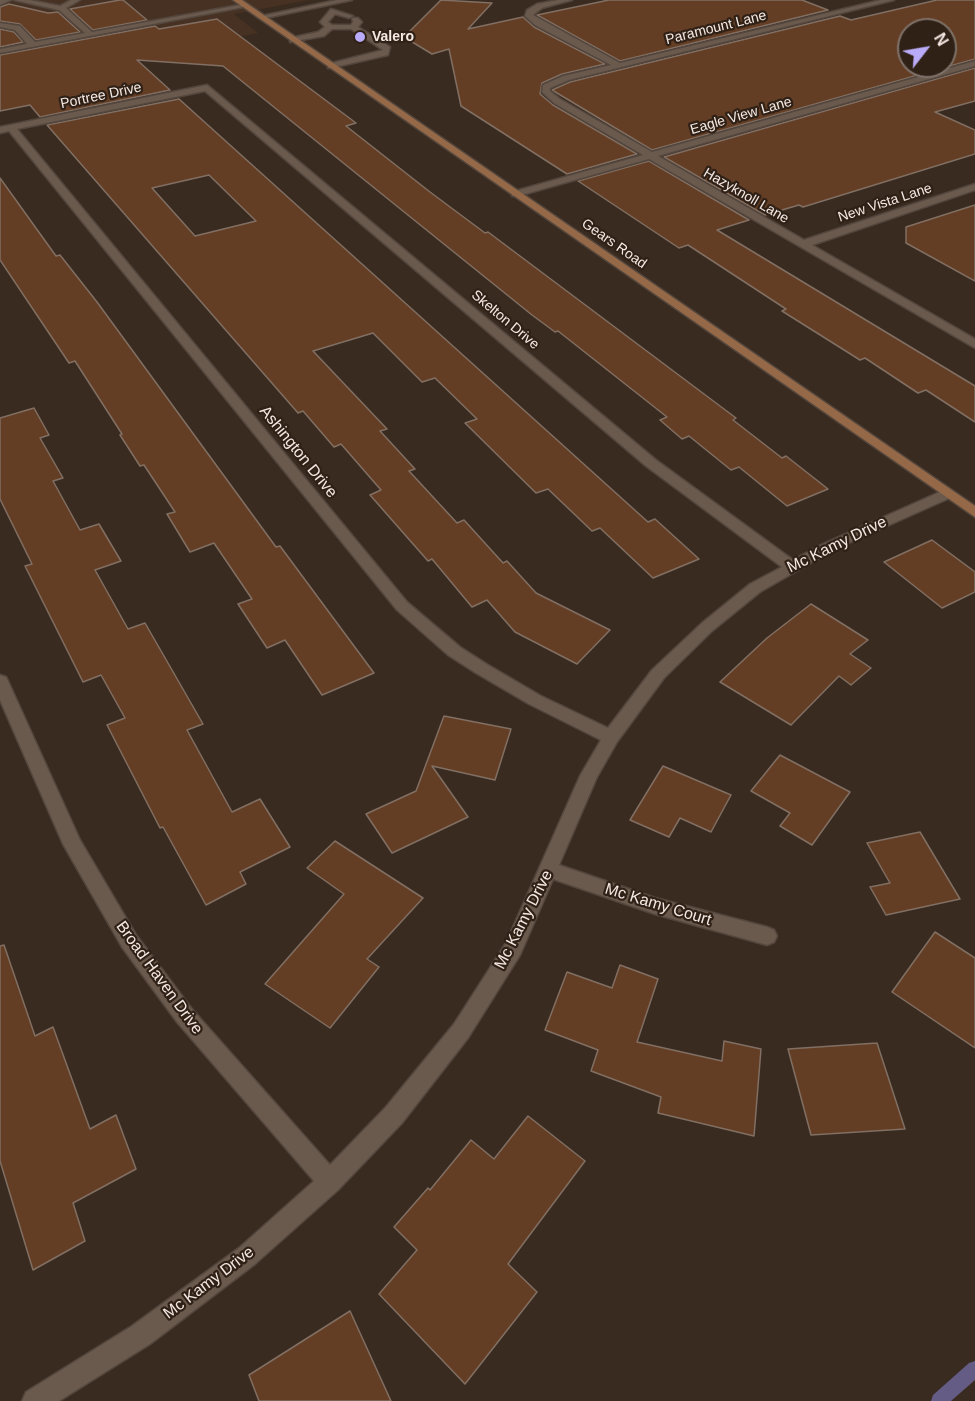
<!DOCTYPE html>
<style>
body{margin:0}
#map{position:relative;width:975px;height:1401px;overflow:hidden;background:#3a2b20;font-family:Arial,sans-serif}
canvas{display:block}
.north{position:absolute;left:897px;top:18px;width:60px;height:60px;box-sizing:border-box;background:#302117;border:2px solid #7e7168;border-radius:50%;rotate:59deg;font-size:16px;font-weight:700;line-height:24px;text-align:center;color:#f3e8e2}
.north::after{content:'';display:block;margin:auto;width:21px;height:27px;background:#b9abf7;clip-path:polygon(50% 0,100% 100%,50% 72%,0 100%)}
</style>
<div id="map">
<canvas width="975" height="1401"></canvas>
<div class="north">N</div>
</div>
<script>
const context = document.querySelector('canvas').getContext('2d');
context.lineJoin = 'round';
function fill(path, color) { context.fillStyle = color; context.fill(path, 'evenodd'); }
const poly = rows => new Path2D(rows.map(r => 'M' + r).join(''));
function stroke(path, color, width, dash) { context.strokeStyle = color; context.lineWidth = width; context.lineCap = dash ? 'butt' : 'round'; context.setLineDash(dash || []); context.stroke(path); }
function label(font, color, halo, rows, align = 'center') {
  context.font = font + ' Arial,sans-serif'; context.lineWidth = 4.5; context.setLineDash([]); context.textBaseline = 'middle'; context.strokeStyle = halo; context.fillStyle = color; for (const [text, x, y, turn = 0] of rows) {
    context.save(); context.translate(x, y); context.rotate((+turn || 0) * Math.PI / 180); context.textAlign = isNaN(turn) ? turn : align; if (halo) context.strokeText(text, 0, 0); context.fillText(text, 0, 0); context.restore();
  }
}
fill(poly([
 [0,0,309,0,234,14,258,33,0,84]
]), '#463122');
fill(poly([
 [975,1361,975,1380,951,1401,931,1401,933,1395,969,1363,975,1361]
]), '#645c85');
const building = poly([
 [120,0,123,0,147,20,93,30,70,9,120,0],
 [441,0,492,3,468,29,523,17,534,27,605,64,562,74,542,83,540,94,553,105,637,154,567,174,461,106,449,49,432,54,404,37,441,0],
 [609,0,802,0,828,10,620,61,537,15,609,0],
 [937,0,975,0,975,59,652,150,552,90,570,82,840,16,851,20,937,0],
 [909,30,945,30,945,66,909,66,909,30],
 [9,4,48,13,58,12,80,32,36,40,20,24,0,21,0,7,9,4],
 [217,19,356,123,346,126,430,192,485,233,488,232,736,418,733,420,782,458,786,456,828,489,787,506,739,467,731,470,689,436,682,439,660,420,667,417,558,331,555,332,532,315,223,66,137,60,170,90,40,117,30,105,0,111,0,55,155,26,159,29,217,19],
 [0,29,14,32,23,42,0,47,0,29],
 [975,68,975,101,935,112,975,130,975,154,803,207,799,205,765,215,664,157,975,68],
 [179,99,648,522,655,519,699,559,653,578,600,528,592,531,548,489,536,493,465,423,477,419,435,378,422,382,373,333,313,351,387,429,380,431,415,469,409,471,457,523,464,520,503,563,507,561,536,593,610,630,577,664,515,632,487,600,472,607,432,559,428,561,370,495,381,490,341,444,334,447,303,411,298,413,47,125,179,99],
 [209,175,256,221,195,236,152,188,209,175],
 [649,161,749,220,717,230,975,386,975,422,926,390,918,393,865,358,860,360,782,311,786,309,688,245,679,248,578,181,649,161],
 [0,178,56,256,60,255,97,302,276,547,280,546,374,673,322,695,285,640,267,648,238,604,252,599,214,543,190,552,167,514,175,512,144,465,140,466,120,435,122,434,75,361,69,363,0,260,0,178],
 [975,205,975,281,906,243,906,227,975,205],
 [34,408,49,435,40,438,63,478,53,481,80,530,99,524,121,561,95,570,128,629,145,623,203,724,187,730,232,812,260,799,290,847,240,872,246,884,206,905,163,827,160,828,107,725,125,718,101,675,83,682,25,566,32,564,0,499,0,418,34,408],
 [932,540,975,572,975,592,942,608,884,562,932,540],
 [811,604,868,640,850,654,871,668,851,685,839,676,791,725,720,682,767,638,811,604],
 [444,716,511,729,495,780,432,766,468,817,392,853,366,814,416,791,444,716],
 [780,755,850,792,812,845,780,826,790,813,751,791,780,755],
 [663,766,731,795,711,832,680,818,669,837,630,820,663,766],
 [920,832,960,899,886,915,870,887,890,883,867,843,920,832],
 [335,841,423,898,367,959,379,967,330,1028,265,984,344,894,307,868,335,841],
 [935,932,975,958,975,1048,892,992,935,932],
 [4,945,35,1036,53,1027,90,1129,116,1115,136,1169,73,1203,85,1241,33,1270,0,1161,0,946,4,945],
 [620,965,658,979,637,1042,722,1061,724,1041,761,1049,754,1136,658,1113,661,1097,591,1071,598,1050,545,1030,567,972,612,988,620,965],
 [877,1043,905,1129,811,1135,788,1049,877,1043],
 [528,1116,585,1161,508,1264,537,1292,465,1384,379,1294,417,1250,394,1227,428,1188,430,1190,471,1140,494,1159,528,1116],
 [350,1311,391,1401,259,1401,249,1375,350,1311]
]);
fill(building, '#643e24');
stroke(building, '#816f63', 1.5);
const service = poly([
 [0,0,11,0,0,5,0,0],
 [14,0,30,0,60,6,71,0,80,0,66,8,92,32,245,4,249,6,0,53,0,49,27,44,15,30,0,27,0,23,20,26,35,42,85,33,59,10,14,0],
 [331,9,353,16,349,18,335,14,328,22,332,25,351,25,353,22,352,18,358,18,362,22,358,27,390,47,388,55,331,68,328,68,328,64,383,50,351,29,332,29,324,36,290,42,290,38,318,32,325,27,320,22,331,9]
]);
const minor = poly([
 [558,0,572,0,542,8,533,15,620,63,881,0,894,0,569,80,550,88,550,91,560,99,652,152,975,61,975,66,658,156,804,240,975,184,975,190,812,245,975,339,975,348,649,159,518,196,512,196,512,192,643,155,554,103,542,92,543,85,563,76,611,65,535,25,525,16,527,10,537,4,558,0],
 [207,85,656,460,793,560,823,544,942,491,952,491,954,494,952,497,833,550,760,592,712,631,664,678,617,742,597,777,559,865,655,898,767,927,774,930,777,936,774,942,767,945,655,914,553,879,520,955,468,1038,402,1123,338,1190,255,1264,150,1344,59,1401,22,1401,26,1392,132,1326,239,1248,314,1181,177,1022,122,947,63,844,0,700,0,675,6,677,8,681,80,840,136,935,191,1008,330,1165,386,1107,454,1024,506,943,580,776,601,740,529,704,476,673,448,655,397,610,9,131,0,133,0,127,207,85],
 [205,91,646,466,782,567,750,584,702,623,652,670,608,728,541,696,488,665,460,647,407,602,17,129,205,91]
]);
const tertiary = poly([
 [337,0,352,0,261,19,257,17,337,0]
]);
const secondary = poly([
 [233,0,242,0,975,506,975,517,233,0]
]);
stroke(service, '#53463d', 3);
stroke(minor, '#53463d', 3);
stroke(tertiary, '#53463d', 3);
stroke(secondary, '#53463d', 3);
fill(service, '#6a594d');
fill(minor, '#6a594d');
fill(tertiary, '#6a594d');
fill(secondary, '#956947');
for (const [x, y, r, color] of [
 [360,37,6,"#b9abf7"]
]) { const dot = new Path2D(); dot.arc(x, y, r, 0, 2 * Math.PI); context.fillStyle = color; context.fill(dot); stroke(dot, '#302117', 2); }
label('14px', '#f3e8e2', '#302117', [
 ["Paramount Lane",716,28,-14],
 ["Portree Drive",101,96,-12],
 ["Eagle View Lane",741,116,-16],
 ["Hazyknoll Lane",746,196,30],
 ["New Vista Lane",885,203,-18],
 ["Gears Road",614,244,35],
 ["Skelton Drive",505,320,40]
]);
label('bold 14px', '#f3e8e2', '#302117', [
 ["Valero",372,37]
], 'left');
label('16px', '#f3e8e2', '#302117', [
 ["Ashington Drive",298,452,51],
 ["Mc Kamy Drive",837,545,-26],
 ["Mc Kamy Court",658,905,17],
 ["Mc Kamy Drive",524,920,-63],
 ["Broad Haven Drive",159,978,54],
 ["Mc Kamy Drive",209,1283,-37]
]);
</script>
